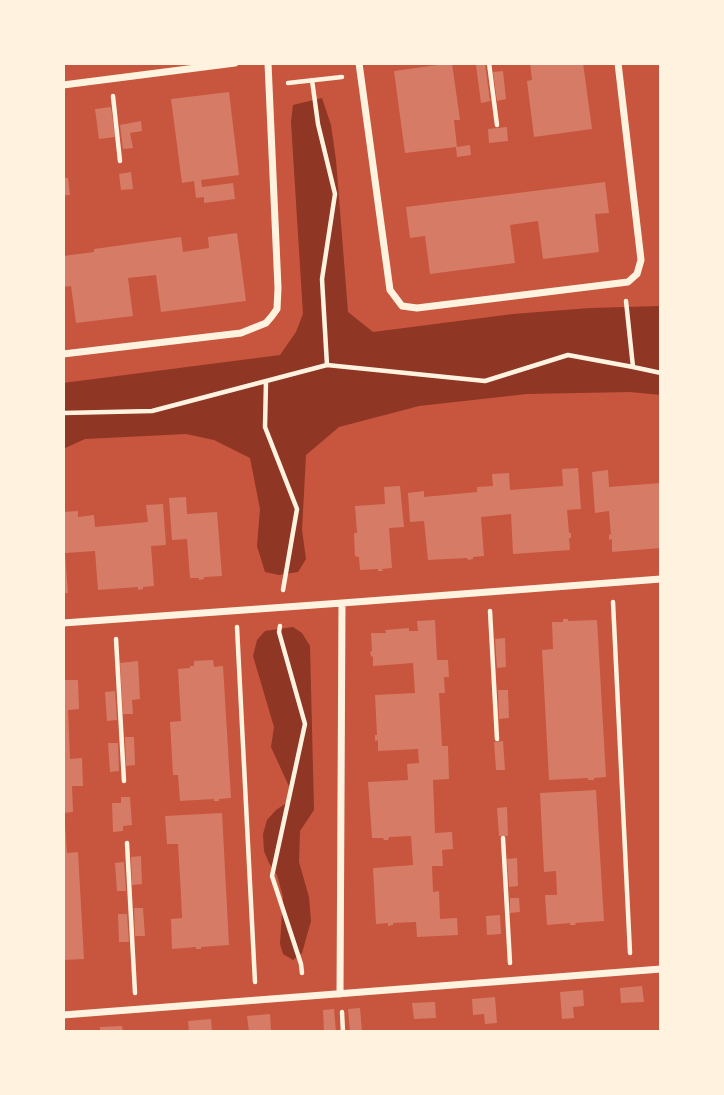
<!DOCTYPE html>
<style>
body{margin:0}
#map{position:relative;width:724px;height:1095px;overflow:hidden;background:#c8553d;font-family:"Space Grotesk",sans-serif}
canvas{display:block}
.frame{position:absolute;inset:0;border:65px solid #fff3e0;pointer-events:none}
</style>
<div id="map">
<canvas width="724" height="1095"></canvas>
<div class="frame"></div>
</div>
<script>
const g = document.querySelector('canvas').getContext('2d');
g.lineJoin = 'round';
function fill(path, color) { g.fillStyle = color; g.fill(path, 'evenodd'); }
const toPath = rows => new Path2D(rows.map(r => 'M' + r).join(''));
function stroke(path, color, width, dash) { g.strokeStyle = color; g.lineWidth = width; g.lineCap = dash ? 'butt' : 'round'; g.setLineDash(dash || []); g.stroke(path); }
fill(toPath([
 [322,98,331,125,336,160,348,312,373,332,513,314,590,308,661,306,661,395,630,392,527,394,419,406,339,427,306,455,302,530,306,559,298,572,279,575,265,572,257,546,260,509,250,458,214,440,186,434,85,439,63,449,63,383,280,355,296,332,303,314,291,122,293,105],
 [293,627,302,633,310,646,314,810,300,831,299,862,309,897,311,921,302,953,293,960,283,954,280,944,283,897,277,875,269,863,264,851,263,834,267,820,276,810,288,802,292,793,271,747,274,727,253,656,257,640,265,631]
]), '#8f3625');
fill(toPath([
 [452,63,460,120,454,120,457,147,470,145,471,155,457,157,456,147,405,153,394,71],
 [530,63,583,63,592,129,534,137,527,81,532,80],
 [485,64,490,101,481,103,476,65],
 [503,71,506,99,497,101,493,72],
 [229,92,239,175,201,180,202,187,233,183,235,199,204,203,204,197,196,198,194,181,182,183,171,99],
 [111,107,115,137,99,139,95,109],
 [141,121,142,131,130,133,133,148,123,149,120,125],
 [507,127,508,141,489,143,488,129],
 [131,172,133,189,121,190,119,174],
 [63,178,68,178,70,195,63,195],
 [605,182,609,213,595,214,599,252,543,259,538,221,510,225,515,263,430,274,425,236,410,238,406,207],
 [237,233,246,301,161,312,156,275,128,278,133,316,76,323,71,286,63,287,63,256,94,252,94,249,181,237,183,252,209,248,208,237],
 [578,468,581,509,567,510,569,533,571,533,571,538,569,538,570,550,513,554,511,514,481,517,484,556,473,557,473,559,468,560,467,558,428,560,424,521,410,522,408,493,424,491,424,497,477,492,477,487,493,486,492,474,509,473,510,490,563,486,562,469],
 [608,470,609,487,661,483,661,548,612,552,612,539,609,540,609,534,611,535,609,511,595,513,592,472],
 [400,486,404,527,389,528,392,568,382,569,383,571,378,571,378,569,360,570,359,557,355,556,354,533,357,533,355,506,385,504,384,487],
 [186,497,187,514,217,512,222,576,204,577,204,579,199,580,199,578,190,578,187,539,172,540,169,498],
 [163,504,166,545,151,546,154,586,143,587,143,589,138,590,138,587,98,590,95,551,65,553,68,593,63,593,63,512,78,511,78,517,94,515,95,527,148,522,146,505],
 [563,619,568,619,568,621,597,620,606,777,594,778,594,780,588,780,588,778,549,780,542,650,553,649,552,622,563,622],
 [435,620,437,660,448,660,449,677,444,677,445,693,439,693,442,746,448,746,449,779,433,780,435,833,452,832,453,849,442,850,443,866,432,866,433,892,439,891,440,919,457,918,458,935,417,937,416,922,393,923,393,925,388,926,388,923,376,924,373,868,413,865,411,836,389,837,388,840,384,840,383,838,372,838,368,782,408,780,407,764,419,763,418,749,378,751,378,740,375,741,375,735,377,735,375,695,415,693,413,663,373,666,373,657,371,656,370,652,372,651,371,633,386,633,385,630,409,628,409,631,418,631,417,621],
 [505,638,506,667,497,668,495,639],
 [213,660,214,667,223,666,231,798,219,799,219,801,214,801,214,799,180,801,178,775,173,775,170,722,181,721,178,669,190,668,190,666,194,666,194,661],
 [138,661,140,699,132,700,133,714,123,714,120,663],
 [63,680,78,680,79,709,68,710,69,733,70,759,82,758,83,786,72,786,73,812,63,813],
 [498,690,508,690,509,718,499,719],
 [115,691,117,720,107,721,105,692],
 [125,737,134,737,135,765,126,766],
 [503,741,505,770,496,770,494,742],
 [108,743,118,743,119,771,110,772],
 [596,790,604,921,575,923,576,925,570,925,570,923,547,925,545,895,557,895,556,871,544,872,540,793],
 [121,797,130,797,132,825,123,826,123,831,113,832,112,803,121,803],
 [507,807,508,836,499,836,497,808],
 [222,813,229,945,201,947,201,949,196,949,196,947,172,949,171,919,182,918,181,895,178,844,167,844,165,816],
 [63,825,65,825,67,853,78,852,84,959,63,960],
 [141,856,142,884,132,885,131,857],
 [517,858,518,886,509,887,507,859],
 [124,862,126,891,117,891,115,863],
 [510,898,519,898,520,912,510,913],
 [134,908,143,908,145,936,135,936],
 [118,914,127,914,129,942,119,942],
 [500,915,501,934,487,935,486,916],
 [642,986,644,1002,621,1003,620,988],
 [583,990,584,1006,573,1007,574,1018,562,1019,560,992],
 [495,997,497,1023,485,1024,484,1014,473,1015,472,999],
 [435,1002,436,1018,414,1019,412,1003],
 [360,1008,362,1032,350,1032,348,1009],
 [334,1009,336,1032,324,1032,323,1010],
 [270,1014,271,1030,249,1032,247,1016],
 [211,1019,212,1032,189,1032,188,1021],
 [122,1026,123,1032,100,1032,100,1027]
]), '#d67c66');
stroke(toPath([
 [489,63,497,125],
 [312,80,318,124,335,194,322,279,327,365,485,381,568,355,633,367],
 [288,83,342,77],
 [113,96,120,161],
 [626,301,633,367,661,373],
 [266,381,265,427,297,509,283,590],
 [63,413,152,411,327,365],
 [613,602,630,953],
 [490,611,497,739],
 [280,626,279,632,305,724,272,876,301,964,302,973],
 [237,627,255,982],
 [116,639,124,781],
 [503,838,510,963],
 [127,843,135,993],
 [342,1012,343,1032]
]), '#fff3e0', 4.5);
stroke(toPath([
 [359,63,390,290,402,306,417,308,628,282,637,274,641,260,618,63],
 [63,85,235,63],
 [63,354,241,333,266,323,272,316,277,309,278,288,268,63],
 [63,623,342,603,661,579],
 [340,994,342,603],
 [63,1015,661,969]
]), '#fff3e0', 7);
</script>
